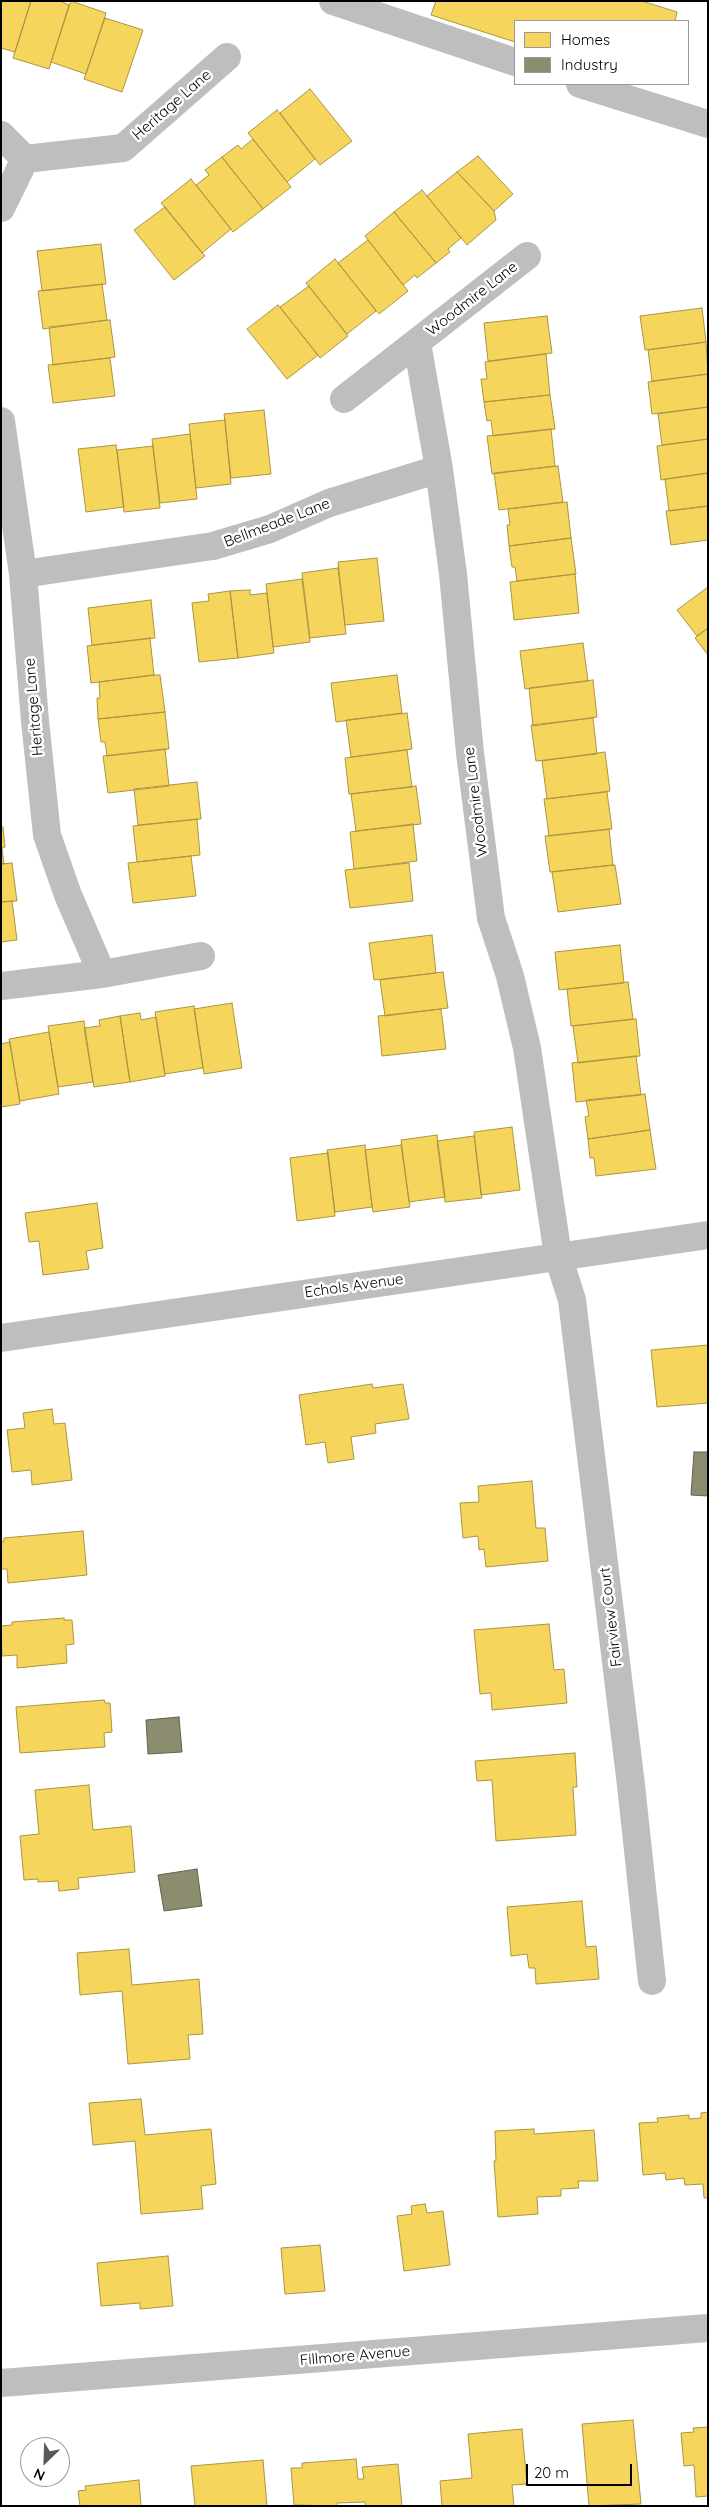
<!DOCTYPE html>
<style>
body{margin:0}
#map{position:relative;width:709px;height:2507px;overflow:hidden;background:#fff;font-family:Quicksand,sans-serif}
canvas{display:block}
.frame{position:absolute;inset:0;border:2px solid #000;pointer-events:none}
.legend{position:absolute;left:514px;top:20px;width:175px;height:65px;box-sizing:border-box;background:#fff;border:1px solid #999;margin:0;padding:6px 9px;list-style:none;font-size:15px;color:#000}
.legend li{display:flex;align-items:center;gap:10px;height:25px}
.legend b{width:25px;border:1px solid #999}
.north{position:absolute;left:20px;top:2437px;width:50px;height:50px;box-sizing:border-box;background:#fff;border:1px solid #999;border-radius:50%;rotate:204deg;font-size:14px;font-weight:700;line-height:20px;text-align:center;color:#000}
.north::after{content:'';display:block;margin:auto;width:18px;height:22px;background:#595959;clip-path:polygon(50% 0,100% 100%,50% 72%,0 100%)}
.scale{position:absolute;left:526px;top:2464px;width:106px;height:22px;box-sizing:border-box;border:2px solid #000;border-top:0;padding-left:6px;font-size:15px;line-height:18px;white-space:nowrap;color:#000;-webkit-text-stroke:4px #fff;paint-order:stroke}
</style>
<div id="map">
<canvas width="709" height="2507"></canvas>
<div class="frame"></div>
<ul class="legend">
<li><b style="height:14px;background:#f6d55c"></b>Homes</li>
<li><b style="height:14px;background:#8c8c6e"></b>Industry</li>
</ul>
<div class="north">N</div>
<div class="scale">20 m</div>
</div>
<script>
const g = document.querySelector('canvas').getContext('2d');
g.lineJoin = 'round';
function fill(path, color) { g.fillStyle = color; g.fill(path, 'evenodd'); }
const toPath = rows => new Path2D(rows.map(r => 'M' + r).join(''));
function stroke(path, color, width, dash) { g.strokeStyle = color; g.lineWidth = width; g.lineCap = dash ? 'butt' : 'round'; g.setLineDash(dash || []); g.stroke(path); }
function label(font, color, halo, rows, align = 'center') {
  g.font = font + ' Quicksand,sans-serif'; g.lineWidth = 5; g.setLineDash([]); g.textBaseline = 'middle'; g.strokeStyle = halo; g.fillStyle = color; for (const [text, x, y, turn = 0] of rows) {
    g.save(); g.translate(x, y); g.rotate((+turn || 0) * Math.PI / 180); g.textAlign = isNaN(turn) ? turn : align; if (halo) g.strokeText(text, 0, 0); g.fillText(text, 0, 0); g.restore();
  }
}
const homes = toPath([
 [1,1,31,1,15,52,1,48,1,1],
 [31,1,60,1,69,5,49,69,13,58,31,1],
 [71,1,106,13,86,74,51,62,71,1],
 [436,1,642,1,677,12,675,21,515,21,515,42,431,15,436,1],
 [105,18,143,30,122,92,84,79,105,18],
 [310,89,352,141,320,165,280,113,310,89],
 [277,110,315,159,287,182,248,133,277,110],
 [253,139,291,187,263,209,222,157,238,145,241,149,253,139],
 [478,156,513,194,494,211,457,172,478,156],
 [222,157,263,209,233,232,196,185,209,175,205,170,222,157],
 [457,172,494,211,496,220,467,245,427,196,457,172],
 [191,179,231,229,202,253,161,203,191,179],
 [422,190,461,238,448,249,450,252,436,263,394,212,422,190],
 [165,207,205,256,174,280,134,230,165,207],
 [394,212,436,263,417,278,415,275,403,285,365,236,394,212],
 [368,240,408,291,379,314,338,263,368,240],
 [101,244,106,284,42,291,37,251,101,244],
 [335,259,376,311,347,334,306,283,335,259],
 [102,284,107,320,43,329,38,291,102,284],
 [309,286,348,336,320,358,280,307,309,286],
 [278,305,318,355,287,379,247,329,278,305],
 [702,308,706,342,645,350,640,316,702,308],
 [547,316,552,353,488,361,484,323,547,316],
 [110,320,115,357,53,365,49,327,110,320],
 [706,342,708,374,652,381,648,350,706,342],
 [546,354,550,395,484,402,481,379,487,379,485,362,546,354],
 [110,358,115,396,53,403,48,365,110,358],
 [708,374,708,407,652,414,648,382,708,374],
 [550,395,555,429,493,436,491,420,487,421,484,402,550,395],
 [708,407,708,439,662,445,658,414,708,407],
 [264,410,271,474,231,478,224,414,264,410],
 [225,420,231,484,196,488,189,424,225,420],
 [551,429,555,466,492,474,487,436,551,429],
 [190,434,197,499,160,503,152,439,190,434],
 [708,439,708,473,661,480,657,446,708,439],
 [116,445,124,507,86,512,78,449,116,445],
 [153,446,160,508,124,512,117,450,153,446],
 [558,466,563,502,499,510,494,473,558,466],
 [708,473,708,506,669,511,665,479,708,473],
 [567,502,571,538,509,546,507,525,510,525,508,509,567,502],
 [708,506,708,540,671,545,666,511,708,506],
 [571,538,576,574,517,581,515,567,512,567,509,546,571,538],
 [377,558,384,621,345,625,338,562,377,558],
 [338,568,346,634,310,638,302,573,338,568],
 [575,574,579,613,514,620,510,582,575,574],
 [302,579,310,642,273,647,266,584,302,579],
 [708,587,708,628,697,636,677,610,708,587],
 [250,590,250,595,267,593,274,653,238,658,230,591,250,590],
 [230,591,238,658,199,662,192,603,209,601,208,594,230,591],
 [151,600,155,638,92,645,88,608,151,600],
 [708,628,708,655,695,638,708,628],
 [150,638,154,675,91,683,87,646,150,638],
 [583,643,588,681,525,689,520,651,583,643],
 [154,675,160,675,165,712,98,719,97,698,100,698,99,682,154,675],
 [397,675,402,713,336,722,331,683,397,675],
 [593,680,597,717,533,726,529,688,593,680],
 [165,712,169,749,107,756,105,742,101,742,98,719,165,712],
 [407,713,412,749,351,757,346,720,407,713],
 [593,718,597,754,536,761,531,725,593,718],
 [165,749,169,786,108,793,103,756,165,749],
 [407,750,412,787,349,794,345,758,407,750],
 [605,752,610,791,547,799,542,761,605,752],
 [197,782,201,819,138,825,134,789,197,782],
 [416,786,421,824,356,831,351,794,416,786],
 [607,792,612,829,549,836,544,799,607,792],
 [197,819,200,855,137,862,133,826,197,819],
 [413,824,417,861,354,869,350,832,413,824],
 [3,827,5,847,2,848,4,864,1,864,1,828,3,827],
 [609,829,613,865,550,872,545,836,609,829],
 [191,856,196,896,133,903,128,863,191,856],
 [12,863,17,901,1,902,1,864,12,863],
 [409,863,413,901,350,908,345,870,409,863],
 [613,865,615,865,621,904,558,912,552,872,613,865],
 [12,901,17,940,1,942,1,902,12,901],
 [432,935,436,973,374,980,369,943,432,935],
 [620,945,624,983,559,990,555,952,620,945],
 [443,972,448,1008,385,1016,380,980,443,972],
 [628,982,633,1019,571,1026,567,989,628,982],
 [232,1003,242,1068,204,1074,194,1009,232,1003],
 [194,1006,203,1068,165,1074,155,1012,194,1006],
 [441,1009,446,1049,382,1056,378,1016,441,1009],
 [140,1013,141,1020,156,1017,165,1076,130,1082,120,1016,140,1013],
 [120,1016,130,1082,94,1087,84,1028,100,1026,99,1020,120,1016],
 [636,1019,640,1056,578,1063,573,1026,636,1019],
 [84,1021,93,1082,58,1087,48,1026,84,1021],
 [49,1032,59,1094,20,1101,9,1039,49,1032],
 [10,1042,20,1104,1,1107,1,1044,10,1042],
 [636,1056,641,1095,576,1102,572,1063,636,1056],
 [645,1094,650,1130,588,1139,585,1117,589,1116,586,1100,645,1094],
 [512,1127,520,1190,481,1195,474,1132,512,1127],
 [650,1130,656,1169,596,1176,594,1158,590,1158,588,1139,650,1130],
 [437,1135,445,1197,409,1202,401,1140,437,1135],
 [474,1136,482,1198,445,1202,437,1141,474,1136],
 [365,1145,372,1207,335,1212,327,1150,365,1145],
 [401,1145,410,1207,373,1212,365,1150,401,1145],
 [328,1153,335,1216,297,1221,290,1158,328,1153],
 [97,1203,103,1248,86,1251,89,1269,43,1275,39,1241,29,1242,25,1213,97,1203],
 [708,1345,708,1403,657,1407,651,1350,708,1345],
 [372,1384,373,1388,403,1384,409,1419,375,1424,376,1433,351,1437,354,1459,328,1463,325,1442,306,1445,299,1395,372,1384],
 [52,1409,54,1424,65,1423,72,1480,32,1485,31,1470,12,1472,7,1430,25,1428,23,1413,52,1409],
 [532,1481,536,1528,545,1528,548,1561,486,1567,484,1549,479,1550,478,1536,463,1538,460,1503,479,1502,478,1486,532,1481],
 [83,1531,87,1575,8,1583,7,1569,1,1569,1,1542,4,1541,4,1538,83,1531],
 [64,1618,64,1620,72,1620,74,1644,66,1645,67,1663,17,1668,17,1655,2,1656,1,1626,12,1625,12,1622,64,1618],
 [549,1624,554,1670,564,1669,567,1703,492,1710,491,1693,480,1694,474,1630,549,1624],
 [104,1700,105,1703,110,1703,112,1732,104,1733,105,1747,20,1753,16,1707,104,1700],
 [575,1753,577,1787,573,1787,576,1835,496,1841,492,1780,477,1781,475,1761,575,1753],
 [89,1785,93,1830,131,1826,135,1872,78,1878,79,1889,59,1891,58,1881,38,1882,38,1879,24,1880,20,1836,39,1834,35,1790,89,1785],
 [582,1901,586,1947,596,1946,599,1979,536,1984,535,1968,529,1968,527,1954,511,1956,507,1907,582,1901],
 [129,1949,132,1985,199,1979,203,2034,188,2035,190,2059,128,2064,122,1991,80,1995,77,1953,129,1949],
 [141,2099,145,2135,211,2129,216,2184,201,2186,203,2209,141,2214,135,2141,93,2145,89,2103,141,2099],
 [708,2112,708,2198,704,2198,703,2184,685,2185,684,2178,666,2180,665,2173,643,2175,639,2123,658,2122,657,2118,689,2115,689,2119,701,2118,701,2113,708,2112],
 [534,2129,534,2134,594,2130,598,2181,578,2181,579,2188,561,2189,561,2196,537,2197,538,2214,498,2217,494,2161,496,2161,495,2131,534,2129],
 [425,2204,427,2213,443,2211,450,2265,404,2271,397,2216,412,2214,411,2206,425,2204],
 [320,2245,325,2291,285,2294,281,2248,320,2245],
 [168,2256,173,2306,140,2309,140,2303,101,2306,97,2263,168,2256],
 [633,2420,641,2504,589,2506,582,2424,633,2420],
 [708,2427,708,2496,696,2497,694,2465,684,2466,681,2433,694,2432,693,2428,708,2427],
 [522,2429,527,2484,512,2485,514,2506,442,2506,440,2481,472,2478,468,2434,522,2429],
 [356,2459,358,2479,364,2479,362,2467,398,2464,402,2506,366,2506,365,2502,337,2503,337,2506,294,2505,291,2468,302,2468,302,2463,356,2459],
 [263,2460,267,2506,195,2506,191,2466,263,2460],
 [139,2480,141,2506,80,2506,78,2491,86,2490,85,2486,139,2480]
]);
fill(homes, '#f6d55c');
stroke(homes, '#ac9540', 1);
const industry = toPath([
 [694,1452,708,1452,708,1496,691,1495,694,1452],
 [179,1717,182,1752,148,1754,146,1720,179,1717],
 [197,1869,202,1906,164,1911,158,1875,197,1869]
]);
fill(industry, '#8c8c6e');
stroke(industry, '#62624d', 1);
stroke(toPath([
 [333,1,515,62],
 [580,84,708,124],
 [1,135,25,159,123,148,227,57],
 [1,208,25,159],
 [417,343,439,469,453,574,470,753,491,918,510,976,527,1048,558,1256,572,1300,631,1785,652,1981],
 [344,399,527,256],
 [1,421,23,574,35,721,47,835,68,895,102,974],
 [23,574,213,546,270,529,329,503,439,469],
 [1,986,102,974,201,956],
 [1,1338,708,1235],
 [1,2383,708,2328]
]), '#bebebe', 28);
label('15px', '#000', '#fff', [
 ["Heritage Lane",172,105,-41],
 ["Woodmire Lane",472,299,-38],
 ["Bellmeade Lane",277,523,-21],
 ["Heritage Lane",34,707,-95],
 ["Woodmire Lane",476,802,-97],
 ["Echols Avenue",354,1286,-8],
 ["Fairview Court",611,1617,-97],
 ["Fillmore Avenue",355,2356,-5]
]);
</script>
